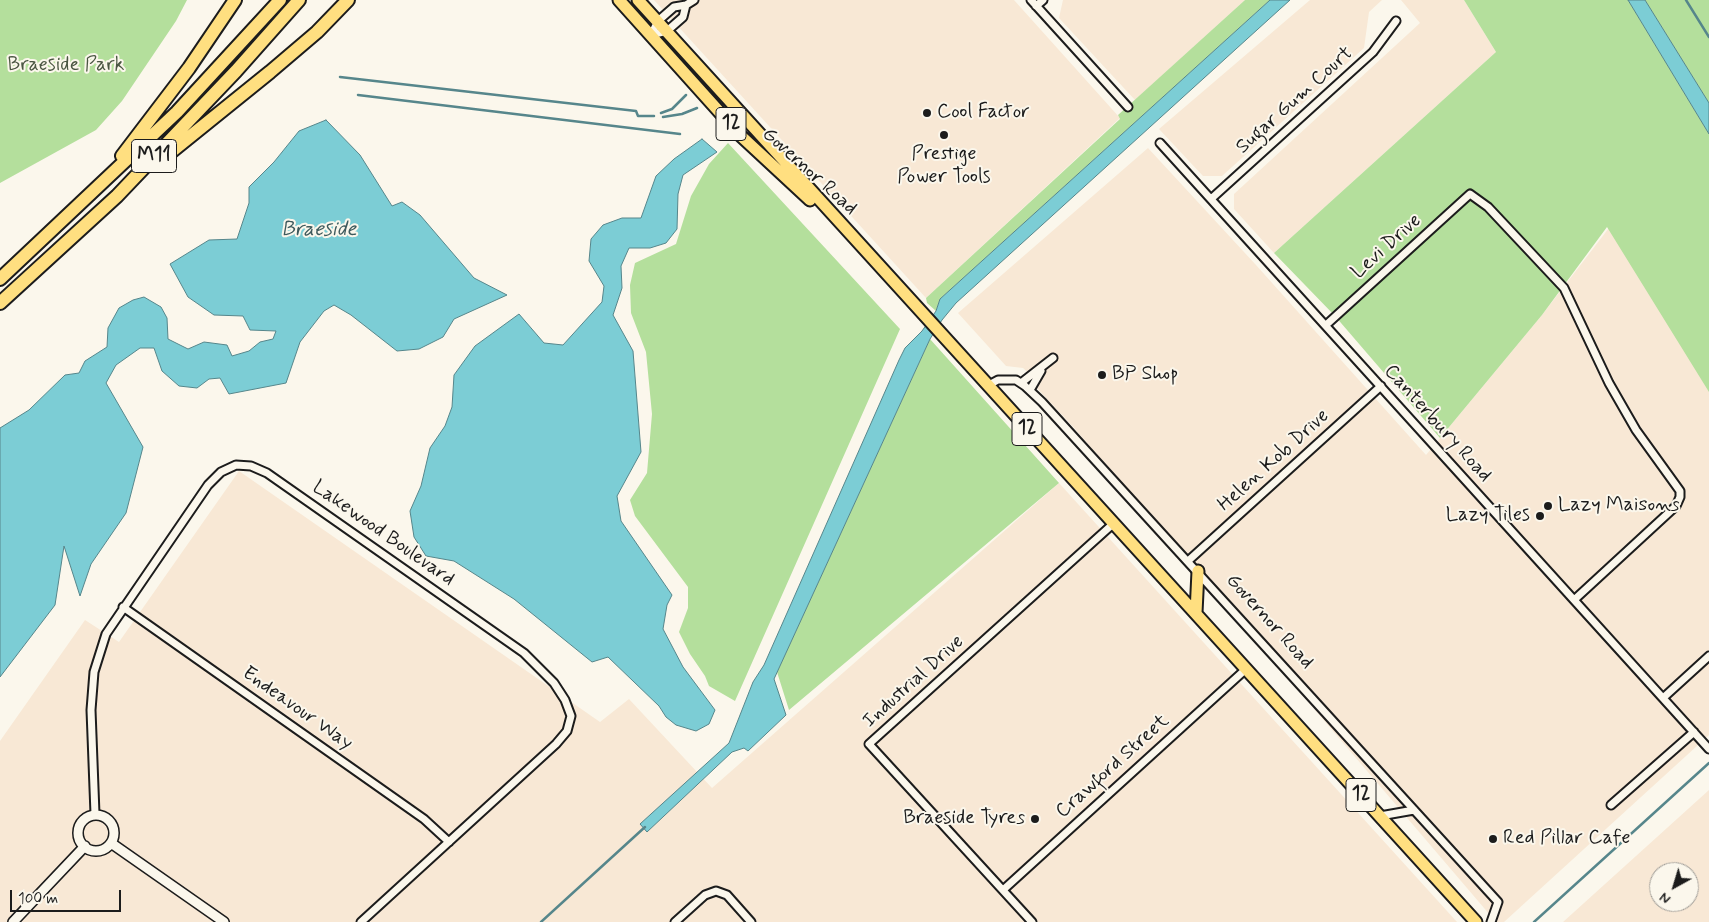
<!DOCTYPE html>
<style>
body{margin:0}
#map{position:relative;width:1709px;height:922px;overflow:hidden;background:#fbf7ec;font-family:Mynerve,sans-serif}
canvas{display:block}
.north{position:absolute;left:1649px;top:862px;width:50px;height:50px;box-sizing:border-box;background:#fbf7ec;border:1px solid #a29f99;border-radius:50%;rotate:219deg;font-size:14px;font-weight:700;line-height:20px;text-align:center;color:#1c1c1c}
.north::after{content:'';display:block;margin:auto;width:18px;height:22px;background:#1c1c1c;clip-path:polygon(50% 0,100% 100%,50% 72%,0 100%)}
.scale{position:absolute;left:10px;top:890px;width:111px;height:22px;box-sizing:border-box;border:2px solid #1c1c1c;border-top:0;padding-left:6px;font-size:15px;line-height:18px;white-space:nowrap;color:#1c1c1c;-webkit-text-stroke:4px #fbf7ec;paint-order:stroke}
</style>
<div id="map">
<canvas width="1709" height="922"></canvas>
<div class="north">N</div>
<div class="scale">100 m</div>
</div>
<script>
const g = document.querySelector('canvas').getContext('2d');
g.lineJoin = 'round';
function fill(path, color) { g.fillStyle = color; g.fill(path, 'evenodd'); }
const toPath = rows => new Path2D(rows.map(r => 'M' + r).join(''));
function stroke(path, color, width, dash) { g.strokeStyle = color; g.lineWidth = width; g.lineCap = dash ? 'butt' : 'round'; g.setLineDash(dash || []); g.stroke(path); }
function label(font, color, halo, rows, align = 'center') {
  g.font = font + ' Mynerve,sans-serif'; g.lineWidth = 4; g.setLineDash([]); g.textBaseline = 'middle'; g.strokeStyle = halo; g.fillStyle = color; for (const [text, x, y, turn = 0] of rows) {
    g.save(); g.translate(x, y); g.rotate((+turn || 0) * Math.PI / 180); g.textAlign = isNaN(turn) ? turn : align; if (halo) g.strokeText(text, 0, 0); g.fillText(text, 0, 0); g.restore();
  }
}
fill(toPath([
 [654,0,1014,0,1120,118,926,298],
 [1063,0,1245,0,1135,100,1059,18],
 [1310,0,1382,0,1369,12,1364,48,1222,176,1203,176,1159,129],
 [1401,0,1464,0,1496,52,1274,253,1234,209,1234,194,1420,23],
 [1148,148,1256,265,1426,455,1542,315,1612,224,1709,390,1709,735,1504,922,1496,922,1075,429,1037,388,1038,382,1023,368,1006,366,958,313],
 [239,471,600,722,629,699,712,788,1059,483,1457,922,0,922,0,741,85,620,119,642],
 [1709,790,1709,922,1563,922],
 [1659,872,1689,872,1689,902,1659,902]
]), '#f8e8d5');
fill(toPath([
 [0,0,187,0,176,21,122,101,96,130,0,183],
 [1245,0,1270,0,940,299,936,311,927,303,926,298,1120,119,1118,115],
 [1464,0,1628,0,1709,134,1709,392,1607,227,1542,315,1440,438,1335,316,1274,253,1496,52],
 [1646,0,1709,0,1709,103,1645,0],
 [728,143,900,329,735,701,709,686,705,676,690,654,679,632,688,608,688,587,635,516,630,500,647,473,652,414,646,352,631,313,630,285,635,263,676,244,691,196,709,164],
 [930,339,1059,483,789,710,777,672]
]), '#b4df9c');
const water = toPath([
 [1270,0,1290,0,956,303,942,320,930,339,774,679,786,715,748,751,744,748,732,752,647,832,640,824,729,743,753,682,764,665,899,360,905,348,922,331,936,311,940,299,1270,0],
 [1628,0,1645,0,1709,103,1709,134,1628,0],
 [326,120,360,155,392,206,402,202,420,215,474,278,507,295,454,319,443,337,419,349,397,351,351,315,334,305,324,311,300,342,286,383,229,394,220,378,209,379,197,388,179,386,162,371,154,348,140,348,116,365,106,383,143,447,126,513,91,564,80,596,64,546,55,605,0,677,0,428,29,410,65,375,79,373,85,361,107,347,108,328,119,308,133,300,144,297,161,307,167,318,168,339,188,349,204,342,227,345,232,356,249,351,260,342,273,339,276,331,250,330,243,316,214,315,188,297,170,264,209,240,237,239,249,203,249,187,274,162,299,131,326,120],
 [702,139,717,152,683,175,678,194,677,229,666,243,650,248,629,248,621,266,622,288,613,315,633,351,641,452,617,496,621,521,672,595,667,605,663,629,683,667,715,710,709,724,696,731,676,725,666,717,659,706,608,657,592,662,514,599,454,561,426,556,414,537,410,511,421,486,430,448,445,426,452,407,454,375,475,346,519,314,544,343,563,345,602,302,604,286,589,261,591,239,603,225,622,218,641,218,656,176,674,159,702,139]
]);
fill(water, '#7ccdd5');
stroke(water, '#56868b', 1);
stroke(toPath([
 [1686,0,1709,37],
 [340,77,636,111,638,116,654,116],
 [358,95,680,134],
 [661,113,672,109,686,95],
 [663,117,682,114,697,108],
 [541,922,645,827],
 [1534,922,1709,763]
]), '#56868b', 2.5);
const minor = toPath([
 [1031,0,1128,107],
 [1036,6,1043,0],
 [651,35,658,21,674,7,686,5,694,0],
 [651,35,667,31,683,17,686,5],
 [1160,143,1709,749],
 [1211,199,1373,52,1396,21],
 [1326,325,1470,194,1488,207,1564,288,1609,383,1636,430,1680,491,1680,497,1676,506,1574,600],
 [1021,383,1053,358],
 [987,386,998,380,1016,380,1025,386,1042,402,1498,902,1491,922],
 [1030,390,1041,371],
 [1188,561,1381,386],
 [123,607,424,819,449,842],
 [1663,698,1709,656],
 [1611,805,1694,732],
 [95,814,91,710,94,672,106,634,208,485,221,472,236,465,251,466,267,473,524,653,554,683,565,700,571,716,567,731,556,744,361,922],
 [1380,816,1414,810],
 [1003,890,1246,669],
 [675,922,705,895,716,891,727,895,751,922],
 [1032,922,869,744,1114,523]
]);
const tertiary = toPath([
 '78 833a18 18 0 1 1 36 0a18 18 0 1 1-36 0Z',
 [111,843,224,922],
 [13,922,85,846]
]);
const primary = toPath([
 [619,0,741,136,810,200],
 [638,0,1476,922],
 [1196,613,1198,571]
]);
const motorway = toPath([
 [122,156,189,68,235,0],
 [156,164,270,72,317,32,348,0],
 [0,279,177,112,280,0],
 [0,303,117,196,236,71,299,0]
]);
stroke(minor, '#1c1c1c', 11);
stroke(tertiary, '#1c1c1c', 12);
stroke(primary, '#1c1c1c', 15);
stroke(motorway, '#1c1c1c', 16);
stroke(minor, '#fbf7ec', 7);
stroke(tertiary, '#fbf7ec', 9);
stroke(primary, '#ffdf80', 11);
stroke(motorway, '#ffdf80', 12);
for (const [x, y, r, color] of [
 [927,113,5,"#1c1c1c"],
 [944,135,5,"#1c1c1c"],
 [1102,375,5,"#1c1c1c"],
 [1548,506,5,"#1c1c1c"],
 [1540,516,5,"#1c1c1c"],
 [1035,819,5,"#1c1c1c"],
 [1493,839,5,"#1c1c1c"]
]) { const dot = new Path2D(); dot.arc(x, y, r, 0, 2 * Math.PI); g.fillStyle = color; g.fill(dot); stroke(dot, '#fbf7ec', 2); }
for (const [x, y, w] of [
 [731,124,30],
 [154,156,45],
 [1027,429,30],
 [1361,795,30]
]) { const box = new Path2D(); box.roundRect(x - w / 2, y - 16.5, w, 33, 4); g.fillStyle = '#fbf7ec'; g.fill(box); stroke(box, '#1c1c1c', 1); }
label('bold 19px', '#1c1c1c', null, [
 ["12",731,124],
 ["M11",154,156],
 ["12",1027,429],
 ["12",1361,795]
]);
label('20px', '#4a5642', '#fbf7ec', [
 ["Braeside Park",66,66]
]);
label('20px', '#1c1c1c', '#fbf7ec', [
 ["Sugar Gum Court",1295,101,-42],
 ["Governor Road",809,172,42],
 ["Levi Drive",1387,247,-42],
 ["Canterbury Road",1437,424,48],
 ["Helen Kob Drive",1274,461,-42],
 ["Lakewood Boulevard",383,534,35],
 ["Governor Road",1269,622,48],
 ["Industrial Drive",914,682,-42],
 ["Endeavour Way",297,709,35],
 ["Crawford Street",1113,767,-42]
]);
label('20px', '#1c1c1c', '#fbf7ec', [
 ["Cool Factor",937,113],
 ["Prestige",944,155,"center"],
 ["Power Tools",944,178,"center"],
 ["BP Shop",1112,375],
 ["Lazy Maisons",1558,506],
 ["Lazy Tiles",1530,516,"right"],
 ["Braeside Tyres",1025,819,"right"],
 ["Red Pillar Cafe",1503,839]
], 'left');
label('italic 21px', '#3e5a5d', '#fbf7ec', [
 ["Braeside",319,231]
]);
</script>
